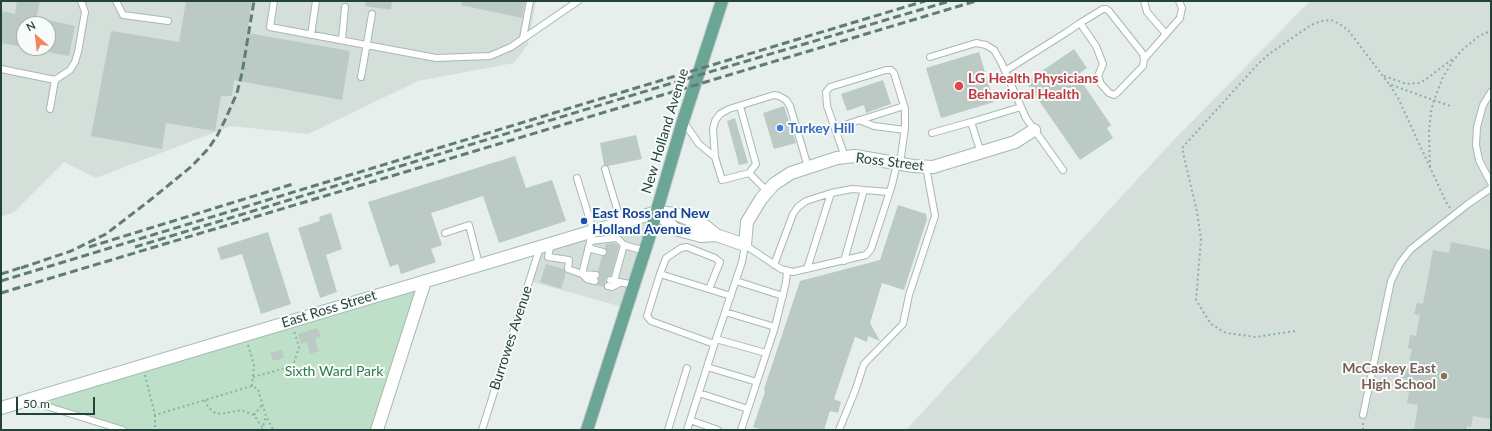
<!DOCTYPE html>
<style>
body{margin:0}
#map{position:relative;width:1492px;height:431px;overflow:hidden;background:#e6efeb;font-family:Lato,sans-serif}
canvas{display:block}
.frame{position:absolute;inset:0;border:2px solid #24423a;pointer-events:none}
.north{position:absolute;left:16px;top:16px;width:40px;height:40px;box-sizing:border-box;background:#f7fbf9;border:1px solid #a3b1ad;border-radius:50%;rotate:332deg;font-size:11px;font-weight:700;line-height:16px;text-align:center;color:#24423a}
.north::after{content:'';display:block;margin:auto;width:14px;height:18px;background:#f4845f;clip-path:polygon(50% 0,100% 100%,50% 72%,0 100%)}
.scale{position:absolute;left:16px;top:397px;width:79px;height:18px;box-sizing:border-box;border:2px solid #24423a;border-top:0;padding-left:5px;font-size:12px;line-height:14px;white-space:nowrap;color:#24423a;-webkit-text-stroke:3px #f7fbf9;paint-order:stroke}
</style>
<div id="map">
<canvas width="1492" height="431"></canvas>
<div class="frame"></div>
<div class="north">N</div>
<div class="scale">50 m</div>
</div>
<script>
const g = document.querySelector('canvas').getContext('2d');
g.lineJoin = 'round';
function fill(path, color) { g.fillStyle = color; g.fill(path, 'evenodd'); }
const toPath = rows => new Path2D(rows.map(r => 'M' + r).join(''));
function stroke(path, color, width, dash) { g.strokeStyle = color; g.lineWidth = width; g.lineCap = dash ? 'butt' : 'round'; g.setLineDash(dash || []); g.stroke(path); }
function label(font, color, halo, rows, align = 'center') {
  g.font = font + ' Lato,sans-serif'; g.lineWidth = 4; g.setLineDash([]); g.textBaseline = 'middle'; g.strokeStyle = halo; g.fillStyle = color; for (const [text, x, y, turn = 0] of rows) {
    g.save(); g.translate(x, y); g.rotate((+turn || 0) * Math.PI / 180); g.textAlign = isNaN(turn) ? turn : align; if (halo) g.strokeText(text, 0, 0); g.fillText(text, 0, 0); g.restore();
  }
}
fill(toPath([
 [1,1,536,1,528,44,514,63,418,81,308,134,231,126,96,178,64,162,14,212,1,217],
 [24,24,48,24,48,48,24,48],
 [1310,1,1491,1,1491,430,906,430,1170,144],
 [657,212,626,308,533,282,541,246]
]), '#d4dfda');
fill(toPath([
 [425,281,377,430,123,430,27,400]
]), '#bfe0c8');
fill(toPath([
 [17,1,40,1,35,24,24,24,24,47,1,43,1,11,15,14],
 [186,1,252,1,247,33,350,51,342,100,234,80,232,96,221,96,215,131,166,123,162,149,91,136,111,31,179,42],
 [366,1,392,1,391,10,365,6],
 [462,1,525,1,522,18,461,5],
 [48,20,75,26,69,56,48,52],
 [1074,49,1087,68,1077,75,1111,125,1107,128,1113,138,1080,160,1026,82],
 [979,52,994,102,941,118,926,68],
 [883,80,891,104,866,113,864,105,847,111,841,94],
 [784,106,796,143,774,149,763,113],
 [735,118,748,163,739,165,727,121],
 [636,135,642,159,608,166,604,165,600,143],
 [515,156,526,188,552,180,566,221,499,243,483,196,431,213,442,245,431,249,436,262,401,274,398,264,390,267,368,202],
 [898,205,926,214,927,219,904,290,882,283,870,323,880,341,868,336,867,342,855,337,834,399,841,402,838,413,830,411,824,430,763,430,753,427,765,392,764,389,800,281,880,260],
 [331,213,342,249,326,255,337,292,320,298,298,228,320,221,319,217],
 [268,232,291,304,261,314,242,254,221,260,217,248],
 [1451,242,1491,250,1491,419,1473,416,1471,427,1467,426,1466,430,1414,430,1418,405,1407,403,1409,392,1404,391,1406,379,1400,378,1403,367,1408,368,1412,349,1408,348,1410,335,1416,336,1420,315,1414,314,1417,303,1423,304,1433,250,1449,253],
 [614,243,619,246,611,276,606,277,604,287,597,285,599,282,599,279,600,275,598,271,602,256,606,255,607,253,605,248,606,244],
 [546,264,564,269,566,273,561,289,540,282],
 [317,328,321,337,315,339,319,351,310,354,307,342,301,344,298,334],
 [282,350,284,358,273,361,270,353]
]), '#bbcac4');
const lane = toPath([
 [116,1,123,15,168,21],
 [274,1,270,27,436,58,490,56,511,47,578,1],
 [1144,1,1147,12,1166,34],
 [311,35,316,1],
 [523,38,530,1],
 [342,40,345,7],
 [930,57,976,43,986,45,994,50,1001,62,1026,118,1063,170],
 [1144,59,1180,18,1182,8,1179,1],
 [1,69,55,80],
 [1005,71,1067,32,1080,23,1103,9,1106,9,1109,11,1143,54,1144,59,1143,66,1118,92,1114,95,1109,93,1101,84,1098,76,1103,64,1096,46,1080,23],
 [361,77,372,14],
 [1491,92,1483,105,1477,127,1476,145,1479,160,1491,183],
 [740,106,756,164,749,173],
 [50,109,55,80,70,70,75,62,78,52,85,12,81,1],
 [859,120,874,126,905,130],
 [683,121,699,144,715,157],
 [971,122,1021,107],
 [835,128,904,106],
 [932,133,971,122,981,153],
 [845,157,827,106,826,92,830,87,886,70,891,70,894,73,905,109,905,127,900,164],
 [605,169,621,222],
 [577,178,593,230,582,274],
 [767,191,749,173,722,180,715,157,713,129,715,121,720,114,729,109,774,95,779,96,786,100,790,106,808,167],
 [612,225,617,238,624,245,645,251],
 [445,233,469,225,479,264],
 [590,241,617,238],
 [551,243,548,257,569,260,568,269,582,274,596,275],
 [588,248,603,252],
 [844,261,864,190],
 [774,265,793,214,798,207,806,201,831,193,852,189,889,192],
 [807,269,831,193],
 [582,274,587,279,595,281],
 [660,274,666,258,681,248,687,247,715,258,720,262,709,289],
 [610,280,634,285],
 [614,281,624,245],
 [736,281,783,296],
 [608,286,612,287,620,283],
 [725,312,775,327],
 [716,339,766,353],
 [714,344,651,321,647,316,660,274,731,296],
 [707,367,757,382],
 [699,393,748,409],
 [30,401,123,430],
 [1363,415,1391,281,1400,263,1411,249,1468,204,1491,188],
 [690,420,718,430],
 [482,430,540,247],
 [668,430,687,368],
 [687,430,716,339,742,262,745,245,781,269,793,272,866,255,871,249,892,185,897,163],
 [741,430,775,327,786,282,787,271],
 [839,430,855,391,864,364,903,324,909,295,935,216,926,167]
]);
const street = toPath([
 [657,212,675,229,701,236,716,235,745,245,747,222,761,199,774,184,791,173,837,158,855,156,913,166,933,167,1015,142,1034,130],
 [657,212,676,214,705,226,716,235],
 [377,430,425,281]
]);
const secondary = toPath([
 [1,408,657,212]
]);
const primary = toPath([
 [587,430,648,241,683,121,722,1]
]);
stroke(lane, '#a8b8b2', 8);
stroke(street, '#a8b8b2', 14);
stroke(secondary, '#a4bbb3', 14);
stroke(primary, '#c2cac8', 14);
stroke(toPath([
 [1384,76,1407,84,1419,83,1425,80,1451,60,1453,61],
 [1390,85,1399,100,1446,202,1450,208],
 [1430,167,1429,132,1431,112,1434,100,1443,77,1453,61,1461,51,1479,36,1491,31],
 [1295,331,1256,337,1226,333,1211,324,1196,300,1201,239,1197,212,1182,148,1257,65,1269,54,1311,25,1321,21,1331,20,1338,23,1348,30,1389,84,1450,106],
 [248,345,254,365,252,386],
 [145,375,155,415,252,386,258,389,266,416,273,430],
 [253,377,293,366,299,347,294,331],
 [205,400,208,407,215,413,221,414,241,410,254,415,262,427],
 [155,415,155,430],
 [254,415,262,405],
 [262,430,266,416],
 [1363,430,1363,423]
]), '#86b3a5', 2, [2, 3]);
stroke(lane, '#fff', 6);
stroke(street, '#fff', 12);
stroke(secondary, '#fff', 12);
stroke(primary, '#6aa596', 12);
stroke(toPath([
 [89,247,293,184],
 [135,247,679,81,950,1],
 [21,268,71,251,106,234,149,201,192,166,208,149,217,136,226,118,237,93,242,73,254,1],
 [1,274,26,266],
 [1,281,682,74,925,1],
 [1,293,976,1]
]), '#5f7d75', 3, [8, 4]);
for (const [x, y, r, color] of [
 [959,86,5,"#e0444e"],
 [780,128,4,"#3f7fe0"],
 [584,221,4,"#1a4fb4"],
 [1444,376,4,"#8d6e63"]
]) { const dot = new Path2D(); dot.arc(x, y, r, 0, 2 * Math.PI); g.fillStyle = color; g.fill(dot); stroke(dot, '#f7fbf9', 1.5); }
label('bold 14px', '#be3a42', '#f7fbf9', [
 ["LG Health Physicians",968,78],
 ["Behavioral Health",968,94]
], 'left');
label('bold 14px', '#366cbe', '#f7fbf9', [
 ["Turkey Hill",788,128]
], 'left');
label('14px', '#24423a', '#f7fbf9', [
 ["New Holland Avenue",665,131,-73],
 ["Ross Street",890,162,7],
 ["East Ross Street",329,309,-17],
 ["Burrowes Avenue",511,338,-72]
]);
label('bold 14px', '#164399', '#f7fbf9', [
 ["East Ross and New",592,213],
 ["Holland Avenue",592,229]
], 'left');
label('bold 14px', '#785e54', '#f7fbf9', [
 ["McCaskey East",1436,368],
 ["High School",1436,384]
], 'right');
label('14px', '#2d7a4b', '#f7fbf9', [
 ["Sixth Ward Park",334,371]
]);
</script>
